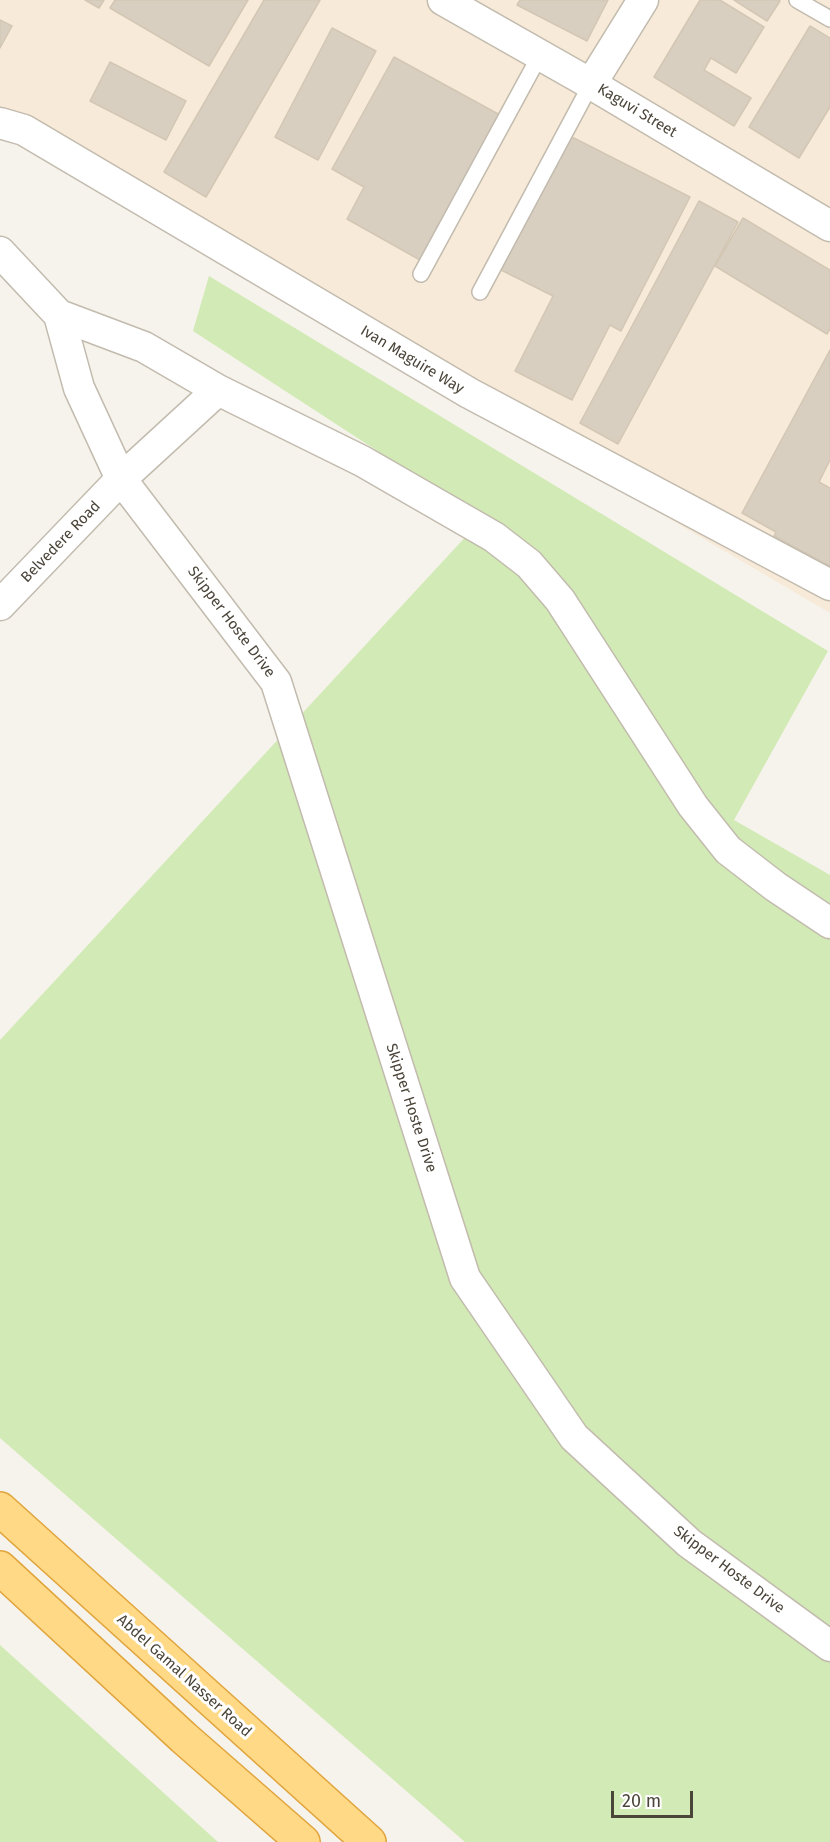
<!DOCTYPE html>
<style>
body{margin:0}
#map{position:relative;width:830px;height:1842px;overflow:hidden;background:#f6f3ec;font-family:"Fira Sans",sans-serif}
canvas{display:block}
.scale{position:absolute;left:611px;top:1791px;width:82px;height:27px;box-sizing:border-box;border:3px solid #4b4439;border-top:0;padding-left:8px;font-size:18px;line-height:21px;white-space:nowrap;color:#4b4439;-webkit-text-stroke:4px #fff;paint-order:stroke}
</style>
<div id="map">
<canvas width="830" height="1842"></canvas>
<div class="scale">20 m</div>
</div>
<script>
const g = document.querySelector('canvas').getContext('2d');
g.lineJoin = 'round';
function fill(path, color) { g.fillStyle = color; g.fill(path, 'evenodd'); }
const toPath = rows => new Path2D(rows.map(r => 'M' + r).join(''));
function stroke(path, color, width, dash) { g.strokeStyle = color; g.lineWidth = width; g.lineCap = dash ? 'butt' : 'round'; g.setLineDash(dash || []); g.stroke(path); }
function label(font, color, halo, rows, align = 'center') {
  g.font = font + ' "Fira Sans",sans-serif'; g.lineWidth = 6; g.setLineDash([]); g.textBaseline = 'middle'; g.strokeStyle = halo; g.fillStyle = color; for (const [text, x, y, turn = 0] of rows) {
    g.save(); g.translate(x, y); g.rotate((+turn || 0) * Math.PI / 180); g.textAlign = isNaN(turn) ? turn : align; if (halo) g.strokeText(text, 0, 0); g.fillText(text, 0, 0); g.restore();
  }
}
fill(toPath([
 [0,0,830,0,830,613,0,126]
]), '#f7ead8');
fill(toPath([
 [209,276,828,651,734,820,830,875,830,1842,465,1842,0,1438,0,1040,482,519,193,331],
 [0,1645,218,1842,0,1842]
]), '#d2eab5');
const building = toPath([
 [85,0,104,0,99,8,85,0],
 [115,0,248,0,209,66,110,8,115,0],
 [264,0,320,0,206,197,164,172,264,0],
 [520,0,608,0,587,41,517,5,520,0],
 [700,0,720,0,764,27,736,73,711,58,704,70,751,98,734,126,654,77,700,0],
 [734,0,778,0,780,1,767,21,734,0],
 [0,20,12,26,0,48,0,20],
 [810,26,830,38,830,107,799,158,749,127,810,26],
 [332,28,376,51,318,160,275,137,332,28],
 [394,57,500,115,420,260,347,219,364,187,332,169,394,57],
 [110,62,186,101,166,140,90,101,110,62],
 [566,134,690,197,621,331,610,325,572,400,515,371,553,296,497,268,566,134],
 [699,201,738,222,618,444,580,423,699,201],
 [743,218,830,270,830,329,827,334,715,266,743,218],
 [830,350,830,460,819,482,830,488,830,566,774,536,776,532,742,513,830,350]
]);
fill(building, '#d8cfc1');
stroke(building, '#d3c7b4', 1.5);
const service = toPath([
 [797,0,830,19],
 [421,274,540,55],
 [480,292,591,84]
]);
const minor = toPath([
 [443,0,591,84,830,226],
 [591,84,643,0],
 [0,123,24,130,469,393,830,585],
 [0,252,59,315,79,388,121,479,276,682,465,1278,574,1437,689,1543,830,1646],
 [59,315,144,347,218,390],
 [0,605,121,479,218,390,362,461,494,537,529,564,560,600,693,806,728,850,776,887,830,923]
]);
const trunk = toPath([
 [0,1509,369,1842],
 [0,1568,184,1738,303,1842]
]);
stroke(service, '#c2bbae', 18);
stroke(minor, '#c2bbae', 33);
stroke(trunk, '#e0a43c', 36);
stroke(service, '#fff', 15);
stroke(minor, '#fff', 30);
stroke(trunk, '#ffd985', 33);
label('15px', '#4b4439', '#fff', [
 ["Kaguvi Street",637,111,31],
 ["Ivan Maguire Way",412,360,31],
 ["Belvedere Road",61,542,-46],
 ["Skipper Hoste Drive",231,622,53],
 ["Skipper Hoste Drive",411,1108,72],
 ["Skipper Hoste Drive",729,1570,37],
 ["Abdel Gamal Nasser Road",184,1676,42]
]);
</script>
